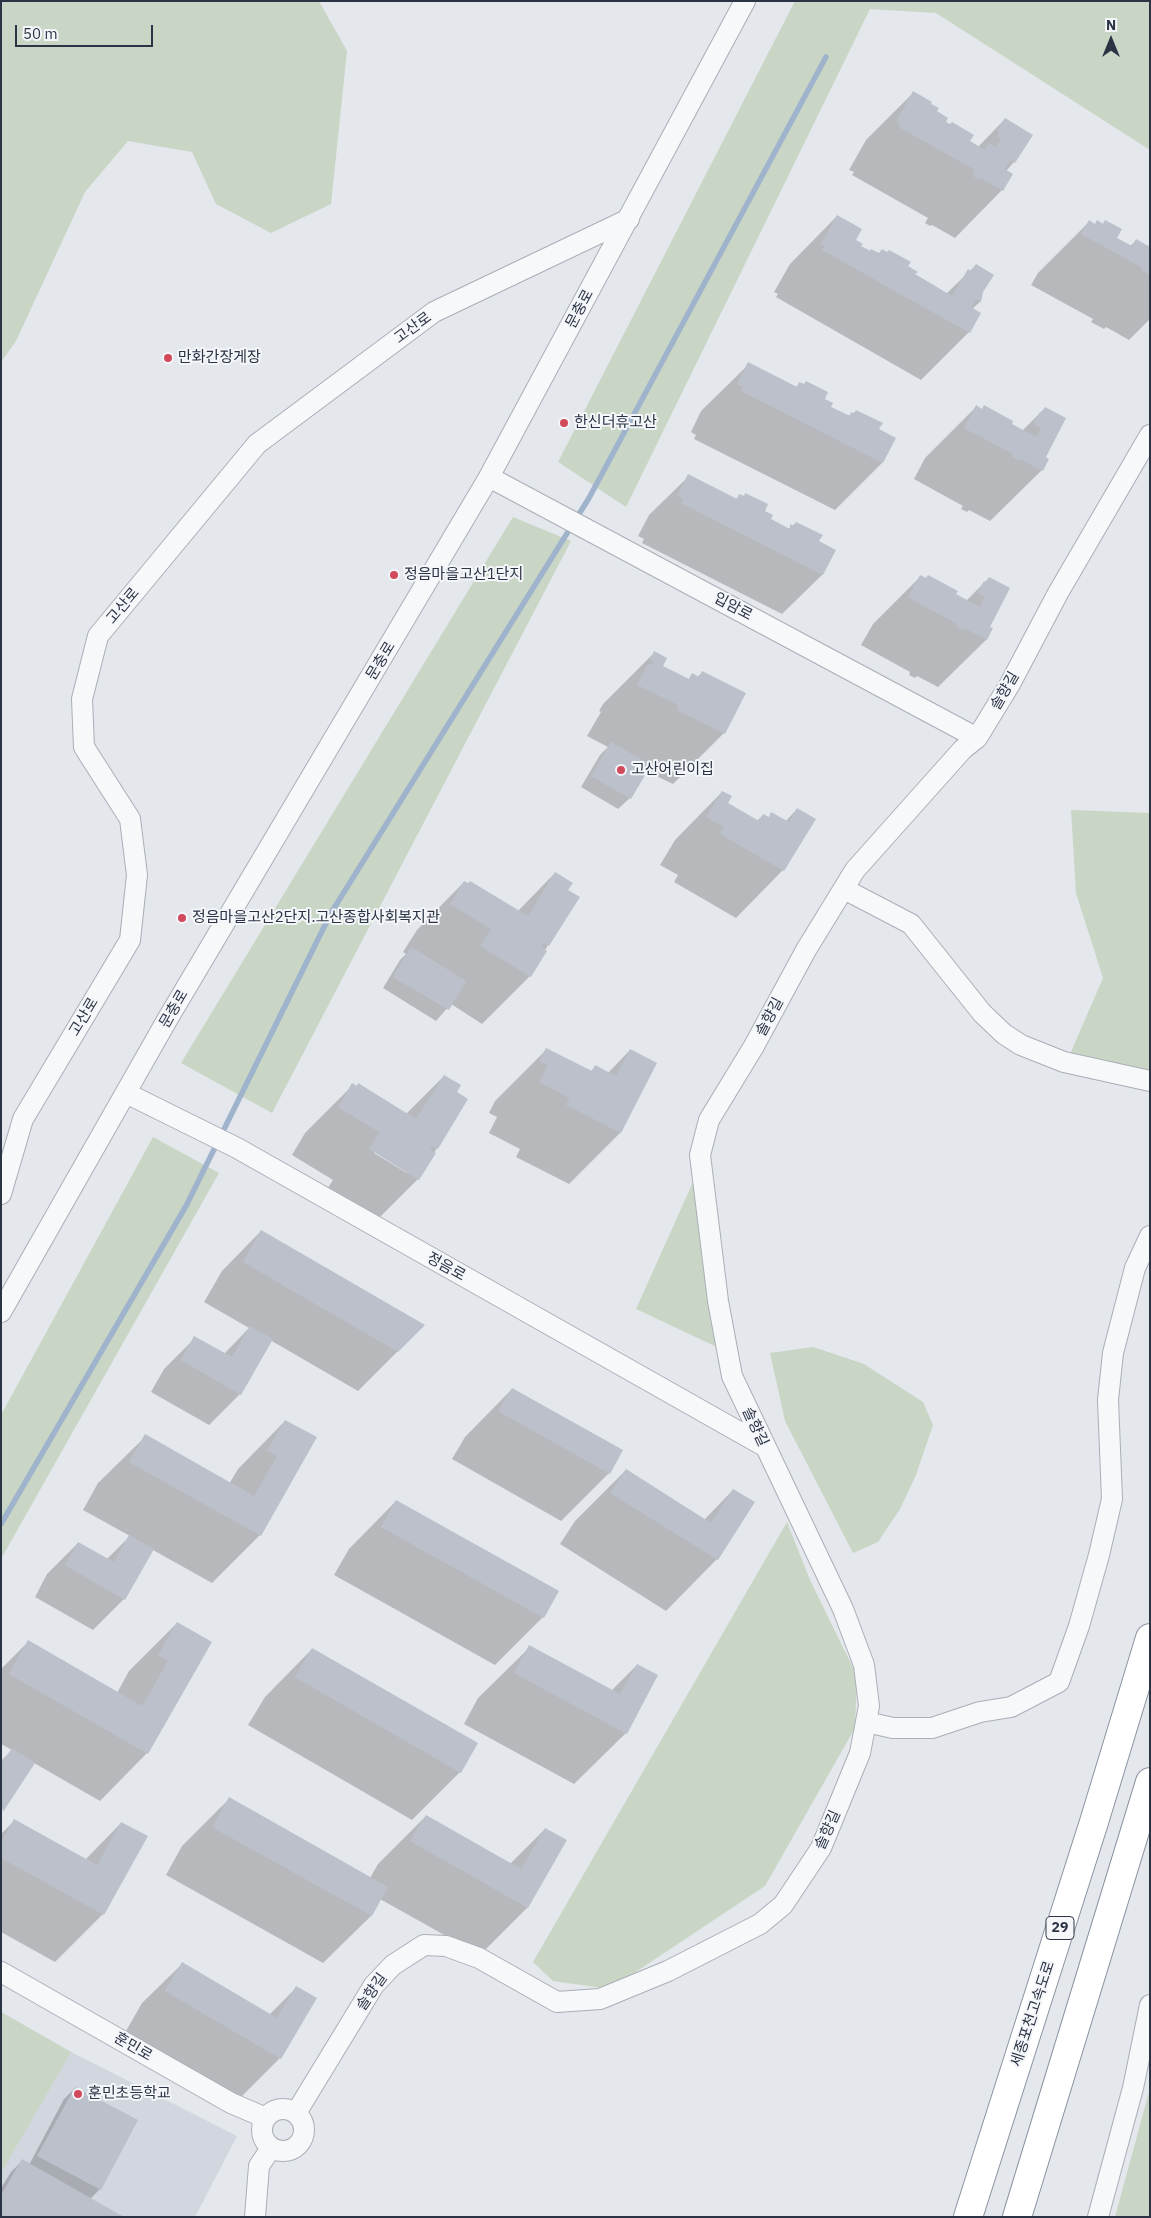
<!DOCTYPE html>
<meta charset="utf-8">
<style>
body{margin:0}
#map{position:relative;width:1151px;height:2218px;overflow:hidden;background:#e4e7ec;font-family:"IBM Plex Sans",sans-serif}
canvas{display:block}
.frame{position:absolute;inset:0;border:2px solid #2b3445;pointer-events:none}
.north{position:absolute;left:1086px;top:15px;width:50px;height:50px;-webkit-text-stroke:4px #f4f6f9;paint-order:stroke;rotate:0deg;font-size:14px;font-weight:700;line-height:20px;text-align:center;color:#2b3445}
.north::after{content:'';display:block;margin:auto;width:18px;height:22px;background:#2b3445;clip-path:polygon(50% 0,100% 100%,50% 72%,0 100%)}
.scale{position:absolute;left:15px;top:25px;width:138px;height:22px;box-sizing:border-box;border:2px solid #2b3445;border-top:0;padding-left:6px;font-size:15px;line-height:18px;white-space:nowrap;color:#2b3445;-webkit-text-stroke:4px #f4f6f9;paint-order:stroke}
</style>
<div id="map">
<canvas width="1151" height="2218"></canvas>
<div class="frame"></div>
<div class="north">N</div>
<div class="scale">50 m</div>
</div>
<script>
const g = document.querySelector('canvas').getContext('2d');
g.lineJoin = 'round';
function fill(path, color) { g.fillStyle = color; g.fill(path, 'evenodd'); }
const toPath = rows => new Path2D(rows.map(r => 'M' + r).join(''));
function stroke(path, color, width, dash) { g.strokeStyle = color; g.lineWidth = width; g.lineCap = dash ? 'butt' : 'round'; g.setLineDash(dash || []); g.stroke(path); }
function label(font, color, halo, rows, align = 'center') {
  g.font = font + ' "IBM Plex Sans","Noto Sans KR",sans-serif'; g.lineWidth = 4; g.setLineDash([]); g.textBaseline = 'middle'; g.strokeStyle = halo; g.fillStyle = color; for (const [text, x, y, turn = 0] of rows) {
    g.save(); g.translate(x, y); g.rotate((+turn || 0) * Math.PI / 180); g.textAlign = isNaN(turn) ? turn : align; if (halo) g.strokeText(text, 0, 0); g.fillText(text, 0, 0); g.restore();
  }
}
fill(toPath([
 [1,2012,71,2052,237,2136,195,2217,1,2217]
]), '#d2d6de');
fill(toPath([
 [1,1,319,1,347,51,331,204,271,233,216,204,192,152,128,141,85,192,16,341,1,362],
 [795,1,1150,1,1150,150,936,13,870,9,626,507,558,462],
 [513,517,571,541,272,1113,181,1063],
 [1071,810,1150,813,1150,1091,1067,1061,1103,978,1076,893],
 [153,1137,219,1173,1,1559,1,1415],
 [698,1171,701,1254,719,1348,636,1309],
 [813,1347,864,1364,923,1402,933,1425,916,1475,900,1509,878,1542,853,1553,785,1421,770,1353],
 [787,1522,810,1580,857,1676,855,1728,765,1886,610,1989,553,1981,533,1962],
 [1,2012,71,2052,1,2173],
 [1150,2088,1150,2217,1115,2217]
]), '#c9d6c5');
fill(toPath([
 [913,93,929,105,944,122,978,147,1005,119,1014,162,1006,171,1002,190,955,238,932,225,930,226,925,223,928,218,852,175,854,172,849,170,866,140],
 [837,216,859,246,907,267,913,275,946,294,976,265,982,292,980,302,972,309,969,332,921,380,776,297,778,294,774,292,790,264],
 [1105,221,1115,238,1130,246,1136,241,1150,249,1150,319,1129,340,1106,327,1104,329,1091,322,1093,319,1031,285,1038,273,1089,222,1094,225,1102,225],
 [749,364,796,387,800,383,823,399,830,407,848,416,857,411,878,430,882,463,835,510,694,439,696,435,691,432,701,411],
 [976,407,981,410,984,407,1022,431,1045,408,1042,470,990,521,969,510,967,512,961,509,963,506,914,479,925,458],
 [689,476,735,500,740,495,770,519,788,529,796,523,817,542,834,550,822,575,782,614,642,543,644,539,638,536,649,515],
 [920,577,966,601,989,578,988,627,992,629,986,640,938,687,917,676,915,678,909,675,910,672,861,645,873,624],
 [654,653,662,667,688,680,693,675,697,677,702,673,724,733,673,784,646,771,630,798,618,809,581,787,600,755,608,747,587,736,601,712,599,711,603,704],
 [722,792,726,803,757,821,763,815,768,818,772,814,785,822,797,809,783,870,736,918,674,882,678,875,660,865,675,840],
 [555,873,567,890,548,945,530,976,482,1024,451,1004,436,1021,383,988,400,960,406,954,403,952,417,930,464,882,518,911],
 [546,1050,590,1072,595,1067,608,1073,630,1050,656,1063,620,1133,569,1184,516,1157,520,1149,489,1133,497,1117,489,1113,495,1101],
 [444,1076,455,1093,437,1148,418,1179,371,1226,322,1197,333,1180,292,1155,305,1133,353,1085,406,1114],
 [375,1151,407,1170,407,1173,374,1153],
 [261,1231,398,1351,358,1391,270,1340,240,1394,209,1425,151,1392,164,1369,195,1338,224,1354,249,1328,204,1302,222,1271],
 [512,1389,621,1451,609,1473,561,1521,452,1459,465,1437],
 [285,1421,260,1535,212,1583,153,1550,124,1599,93,1630,35,1597,47,1574,78,1543,107,1559,130,1536,83,1510,98,1483,146,1436,229,1484,238,1469],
 [626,1470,704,1520,733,1490,753,1503,717,1559,666,1611,560,1544,575,1521],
 [396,1501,543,1617,495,1665,334,1575,349,1549],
 [177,1623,147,1753,100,1801,34,1763,1,1811,1,1761,12,1750,1,1744,1,1669,28,1642,117,1693,129,1671],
 [530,1647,611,1691,637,1665,626,1733,574,1784,464,1724,478,1698],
 [312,1649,460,1772,412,1820,248,1725,265,1697],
 [229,1799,370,1878,378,1864,426,1816,510,1864,545,1829,566,1841,527,1908,480,1955,380,1899,371,1916,323,1963,166,1875,182,1846],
 [14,1821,85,1860,121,1823,103,1914,55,1962,1,1932,1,1834],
 [182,1964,269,2015,297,1987,315,1998,280,2058,240,2098,126,2031,142,2003],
 [75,2088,136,2121,100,2189,90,2199,1,2217,1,2188,11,2172,22,2161,29,2165,64,2099]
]), '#0003');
stroke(toPath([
 [1,1524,186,1206,331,913,589,498,826,57]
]), '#9fb4cc', 5.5);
fill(toPath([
 [913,91,932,102,931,104,939,108,937,111,948,118,946,122,950,124,952,122,974,135,970,141,985,150,989,143,996,147,1001,138,997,136,999,133,997,131,1005,118,1033,135,1015,163,1011,160,1005,169,1013,174,1003,191,980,178,979,180,972,175,975,170,899,127,900,124,896,122],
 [837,215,862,229,856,240,863,244,861,246,870,251,871,249,879,253,882,249,887,252,889,250,911,262,908,266,918,272,915,274,952,296,968,269,971,271,976,264,994,275,983,292,981,302,976,299,971,307,981,313,970,333,822,250,825,246,821,244],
 [1089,220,1095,224,1097,220,1103,224,1105,220,1122,229,1117,238,1132,246,1136,239,1150,247,1150,275,1141,270,1143,268,1081,234],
 [748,362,797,387,799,382,804,384,806,381,828,392,825,399,833,403,831,407,850,416,851,412,854,414,856,410,883,423,879,429,896,438,883,463,741,391,743,387,737,384],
 [976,405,982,409,984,405,1013,421,1012,424,1036,437,1041,428,1033,424,1040,412,1042,413,1045,407,1066,418,1046,457,1049,459,1043,471,1020,459,1019,461,1012,457,1013,454,964,428],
 [688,474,737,499,739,494,744,496,745,493,768,504,765,511,773,515,771,519,790,529,790,524,794,526,796,522,823,535,819,541,836,550,823,575,681,503,683,499,677,496],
 [920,575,926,578,928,575,958,591,956,594,980,607,985,597,977,593,984,581,986,583,989,577,1010,588,990,627,993,628,987,640,964,628,963,631,956,627,957,624,908,597],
 [654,651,667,658,663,666,689,679,692,673,699,677,702,671,746,693,725,734,677,710,678,705,637,685,648,664,651,665,653,661,650,660],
 [611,742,651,765,631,799,591,776],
 [722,791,732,796,728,803,759,821,763,814,769,817,771,812,789,822,797,808,816,819,784,871,720,834,724,827,706,817],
 [555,872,573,883,568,890,580,897,549,946,544,943,541,947,547,951,531,977,480,946,491,929,450,904,464,881,468,883,470,881,528,916],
 [411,947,466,981,449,1010,393,977],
 [546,1048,592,1071,595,1065,616,1076,630,1049,657,1063,621,1133,566,1105,570,1098,539,1082,548,1065,539,1061],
 [444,1075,461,1085,457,1092,468,1099,438,1149,432,1146,430,1150,436,1153,419,1180,369,1149,379,1132,338,1107,352,1083,357,1086,358,1083,416,1119],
 [261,1230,425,1325,398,1352,243,1262],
 [250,1326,273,1339,241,1395,181,1360,194,1336,232,1357],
 [512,1388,623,1450,610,1474,498,1411],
 [285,1420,317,1437,261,1536,129,1462,145,1434,254,1496,277,1456,267,1451],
 [626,1469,711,1523,733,1489,755,1502,718,1560,610,1493],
 [396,1500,559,1591,544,1618,381,1527],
 [129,1535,154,1549,125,1600,65,1565,78,1542,114,1562],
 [177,1622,212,1642,148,1754,9,1674,28,1640,142,1706,168,1661,158,1655],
 [529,1645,620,1694,637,1664,658,1675,627,1734,514,1673],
 [312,1648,478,1743,461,1773,295,1677],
 [12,1748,35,1763,3,1812,1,1764],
 [229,1797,388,1887,372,1916,212,1827],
 [426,1815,521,1869,545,1828,567,1840,528,1908,410,1841],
 [14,1819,97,1865,121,1822,148,1836,104,1915,1,1858,1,1842],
 [182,1962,277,2018,296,1986,317,1998,281,2059,165,1991],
 [75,2087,138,2120,101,2190,37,2156],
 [22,2159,124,2217,1,2217,1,2195]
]), '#bbc0ca');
const minor = toPath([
 [489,477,977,738],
 [844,889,911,924,982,1013,1004,1034,1021,1045,1064,1062,1150,1081],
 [126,1093,237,1148,764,1446],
 [1,1194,23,1119,130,940,137,875,130,819,84,747,82,699,98,636,257,444,434,312,629,219],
 [1,1312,167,1020,489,477,745,1],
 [866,1722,893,1728,932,1728,980,1712,1011,1707,1059,1682,1079,1626,1099,1555,1112,1499,1108,1400,1113,1353,1135,1268,1150,1236],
 [1,1972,231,2103,266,2118],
 '262 2130a21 21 0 1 1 42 0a21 21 0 1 1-42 0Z',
 [296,2113,374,1985,393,1965,424,1945,446,1946,479,1958,557,2002,600,1999,668,1971,760,1924,783,1905,821,1848,860,1753,869,1706,864,1665,843,1609,732,1376,718,1301,700,1155,709,1120,754,1046,806,950,855,870,963,749,977,738,1010,684,1058,593,1150,435],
 [255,2217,259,2166,271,2148],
 [1098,2217,1133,2088,1150,2005]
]);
const highway = toPath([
 [968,2217,1094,1822,1150,1638],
 [1017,2217,1150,1782]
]);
stroke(minor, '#a9aeb7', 22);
stroke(highway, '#8b94a3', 30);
stroke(minor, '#f7f8fa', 20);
stroke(highway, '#fff', 28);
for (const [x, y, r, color] of [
 [168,358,5,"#d1495b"],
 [564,423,5,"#d1495b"],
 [394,575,5,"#d1495b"],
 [621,770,5,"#d1495b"],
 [182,918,5,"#d1495b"],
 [78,2094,5,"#d1495b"]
]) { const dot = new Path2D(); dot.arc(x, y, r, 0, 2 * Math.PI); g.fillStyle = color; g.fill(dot); stroke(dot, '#f4f6f9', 2); }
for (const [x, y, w] of [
 [1060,1928,28]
]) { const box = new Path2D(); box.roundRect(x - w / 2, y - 11.5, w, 23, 4); g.fillStyle = '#f4f6f9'; g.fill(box); stroke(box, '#2b3445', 1); }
label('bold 14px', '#2b3445', null, [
 ["29",1060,1928]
]);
label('15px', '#2b3445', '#f4f6f9', [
 ["문충로",580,309,-62],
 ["고산로",413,328,-36],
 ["고산로",123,606,-50],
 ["입암로",733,607,28],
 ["문충로",381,661,-59],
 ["솔향길",1005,691,-60],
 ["문충로",174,1009,-60],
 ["고산로",84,1017,-59],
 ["솔향길",770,1017,-62],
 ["정음로",446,1267,29],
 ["솔향길",755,1427,65],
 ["솔향길",828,1830,-66],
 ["솔향길",372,1992,-55],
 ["세종포천고속도로",1033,2014,-72],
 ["훈민로",133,2047,30]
]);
label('15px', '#2b3445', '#f4f6f9', [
 ["만화간장게장",178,358],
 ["한신더휴고산",574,423],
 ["정음마을고산1단지",404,575],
 ["고산어린이집",631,770],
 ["정음마을고산2단지.고산종합사회복지관",192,918],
 ["훈민초등학교",88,2094]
], 'left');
</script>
